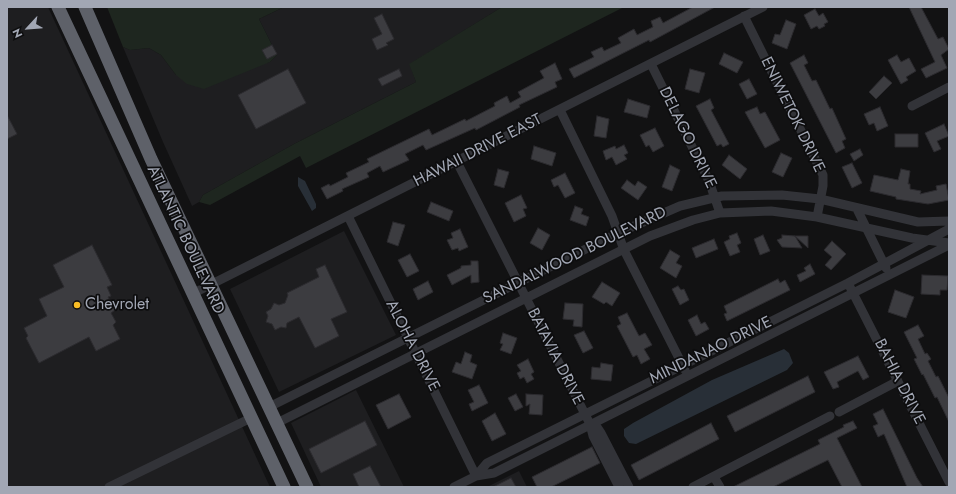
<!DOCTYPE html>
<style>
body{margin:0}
#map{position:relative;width:956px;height:494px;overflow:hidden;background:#121213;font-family:Jost,sans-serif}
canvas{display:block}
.frame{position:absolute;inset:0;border:8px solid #a2a7b4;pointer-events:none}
.north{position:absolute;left:8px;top:8px;width:40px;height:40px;-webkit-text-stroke:3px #0d0d0e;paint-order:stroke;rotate:244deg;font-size:11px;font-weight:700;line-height:16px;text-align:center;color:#a2a7b4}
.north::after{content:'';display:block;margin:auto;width:14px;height:18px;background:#a2a7b4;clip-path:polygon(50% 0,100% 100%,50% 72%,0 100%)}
</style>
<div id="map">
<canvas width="956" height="494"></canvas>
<div class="frame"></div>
<div class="north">N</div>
</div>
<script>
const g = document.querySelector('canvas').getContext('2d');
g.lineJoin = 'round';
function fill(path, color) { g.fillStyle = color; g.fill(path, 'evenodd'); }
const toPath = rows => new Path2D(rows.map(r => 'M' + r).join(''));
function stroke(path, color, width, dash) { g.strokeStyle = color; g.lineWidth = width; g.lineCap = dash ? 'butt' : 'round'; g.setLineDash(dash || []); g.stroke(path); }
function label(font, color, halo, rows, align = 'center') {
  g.font = font + ' Jost,sans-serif'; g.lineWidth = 3.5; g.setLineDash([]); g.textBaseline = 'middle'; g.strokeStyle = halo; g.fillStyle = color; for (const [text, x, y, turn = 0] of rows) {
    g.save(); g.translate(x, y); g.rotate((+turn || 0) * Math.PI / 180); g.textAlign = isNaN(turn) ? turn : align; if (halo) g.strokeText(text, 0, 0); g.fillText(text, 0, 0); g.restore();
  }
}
fill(toPath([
 [7,7,48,7,270,487,7,487],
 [284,7,502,7,410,64,416,82,294,144,203,195,199,202,192,206,163,142,123,47,130,50,149,48,161,55,176,75,270,62,277,55,259,19],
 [344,231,396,335,279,392,230,289],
 [356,390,404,487,321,487,291,423],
 [519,471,527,487,487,487]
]), '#1e1e20');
fill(toPath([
 [107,7,284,7,259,19,277,55,270,62,204,89,187,84,176,75,161,55,149,48,130,50,123,47],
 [502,7,624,7,306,168,300,156,210,205,199,202,203,195,294,144,416,82,409,64]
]), '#1e261f');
fill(toPath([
 [298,177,305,181,316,204,316,208,312,211,298,186],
 [784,349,789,353,793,363,787,370,636,444,629,443,624,436,624,429,633,423,712,380]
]), '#282f37');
const building = toPath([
 [693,7,715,7,650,42,649,40,574,78,569,69,594,57,591,52,602,47,604,51,621,43,618,38,634,29,637,35,653,27,651,21,660,17,663,23,693,7],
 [909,7,921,7,938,39,943,37,949,49,941,55,947,68,926,78,921,69,935,62,909,7],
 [815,9,819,16,823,13,828,22,824,24,825,26,819,29,817,26,811,29,804,15,815,9],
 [382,14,394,39,386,43,388,45,377,50,372,39,382,34,374,18,382,14],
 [786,20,796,24,787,49,772,43,775,34,780,35,786,20],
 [272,45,277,54,267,59,262,50,272,45],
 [724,53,743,62,737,73,719,64,724,53],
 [804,55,808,63,804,65,812,81,816,80,830,109,832,108,846,139,842,141,845,148,836,153,790,63,804,55],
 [897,55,901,62,909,58,916,71,906,77,908,80,901,84,888,60,897,55],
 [555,63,562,79,555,82,557,87,519,105,520,107,476,130,475,128,426,150,423,145,405,154,409,160,383,172,380,166,367,173,369,177,342,189,343,191,327,199,321,188,329,184,330,186,348,177,346,173,369,162,367,159,429,129,432,135,465,119,466,121,495,106,494,103,507,96,510,103,521,97,518,92,544,78,540,71,555,63],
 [288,69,306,103,256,129,238,95,288,69],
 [399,69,402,76,382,86,378,79,399,69],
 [690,69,705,73,699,93,685,89,690,69],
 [884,76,892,83,876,99,869,92,884,76],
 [749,79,757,94,747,99,739,84,749,79],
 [628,99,650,106,647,118,624,112,628,99],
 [710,99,714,108,711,110,729,144,723,147,721,144,717,146,696,106,710,99],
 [757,107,760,114,765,112,780,140,765,148,745,112,757,107],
 [880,107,888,126,877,131,874,123,869,125,864,114,880,107],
 [7,115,17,134,7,139,7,115],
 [597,116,609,119,606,138,594,136,597,116],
 [944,124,949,136,937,141,941,149,934,152,925,133,944,124],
 [655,128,664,146,653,152,649,145,646,147,640,135,655,128],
 [895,134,918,134,918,147,895,147,895,134],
 [624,145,628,153,624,155,627,159,616,165,612,157,606,160,603,151,615,146,616,149,624,145],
 [534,146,556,153,552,166,531,159,534,146],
 [860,149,863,155,854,161,850,154,860,149],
 [781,153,792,158,783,177,772,172,781,153],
 [729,155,747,169,740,179,722,165,729,155],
 [852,163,862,183,852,188,842,167,852,163],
 [670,165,680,170,672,191,662,187,670,165],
 [498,169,509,172,504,188,494,185,498,169],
 [901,169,910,171,908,184,910,184,910,189,921,191,920,194,937,190,936,186,946,184,949,200,928,204,896,199,896,197,870,191,874,175,898,180,901,169],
 [565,173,575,193,565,198,558,185,554,187,551,180,565,173],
 [627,180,635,186,638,181,647,187,638,200,621,188,627,180],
 [521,195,527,208,523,209,526,216,514,222,505,203,521,195],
 [431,202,453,211,449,221,427,212,431,202],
 [575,206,583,209,581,214,589,217,586,226,570,220,575,206],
 [393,222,405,225,398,246,387,242,393,222],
 [538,228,550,235,542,250,530,243,538,228],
 [460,229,468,247,459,251,458,248,452,250,447,240,453,238,451,233,460,229],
 [737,233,741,243,737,245,740,252,730,256,724,242,730,239,729,236,737,233],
 [763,235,770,251,760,255,754,239,763,235],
 [782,235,795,236,802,248,782,247,777,240,782,238,782,235],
 [795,236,808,236,808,248,795,236],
 [714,239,718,249,696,258,692,248,714,239],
 [832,241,846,254,831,270,825,265,832,257,824,250,832,241],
 [92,245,112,285,107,287,111,296,108,297,115,310,111,313,116,322,113,325,120,339,96,351,89,337,39,363,26,338,28,336,24,328,47,316,39,299,64,287,53,265,92,245],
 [670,250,680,256,676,263,682,266,676,278,660,268,670,250],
 [410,254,419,271,407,277,398,260,410,254],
 [471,261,478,261,479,282,471,283,471,275,452,285,447,275,461,268,461,266,471,265,471,261],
 [810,264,815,274,800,282,797,275,806,271,804,268,810,264],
 [325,265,347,312,331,319,339,336,315,348,299,317,287,323,286,328,281,327,275,330,272,324,266,322,268,316,266,312,271,309,274,303,279,305,285,303,288,295,287,293,319,277,316,269,325,265],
 [922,275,948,276,947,290,940,290,940,295,921,294,922,275],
 [778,279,780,283,785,280,790,290,727,321,724,314,727,313,724,306,778,279],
 [428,281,433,292,418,300,413,289,428,281],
 [602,282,620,293,612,306,606,302,604,304,592,297,602,282],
 [678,286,681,290,684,289,689,300,680,305,672,289,678,286],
 [895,290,914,297,906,318,888,312,895,290],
 [565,303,583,304,582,327,573,326,574,320,563,319,565,303],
 [627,313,639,336,645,333,652,345,644,349,650,359,641,364,637,355,633,357,617,326,621,324,618,317,627,313],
 [697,315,701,324,705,322,709,329,696,336,688,320,697,315],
 [918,325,924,336,918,339,925,354,927,353,931,359,928,361,936,377,938,376,949,398,949,422,937,397,935,398,923,374,922,375,914,359,917,358,904,332,918,325],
 [584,331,593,348,583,353,574,335,584,331],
 [503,333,517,338,511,354,500,350,503,344,500,343,503,333],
 [465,352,472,355,470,362,477,365,472,379,452,372,456,362,461,364,465,352],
 [858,356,869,377,863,380,858,371,837,382,839,387,833,389,824,372,858,356],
 [528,359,534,372,531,374,534,379,527,383,524,377,520,379,517,373,521,371,517,365,528,359],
 [601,363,613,365,611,381,591,379,592,367,600,368,601,363],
 [808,376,815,392,735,432,727,416,808,376],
 [479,385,488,403,472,411,469,404,474,402,468,390,479,385],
 [399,394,411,417,388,429,376,405,399,394],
 [516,394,523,407,515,411,508,398,516,394],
 [526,394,543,395,542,415,529,414,530,404,526,406,526,394],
 [883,409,917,478,923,487,907,487,884,434,878,437,873,426,878,424,873,414,883,409],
 [495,413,506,434,492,441,482,421,495,413],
 [365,421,377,445,321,473,309,449,365,421],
 [853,421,857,428,837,438,862,487,842,487,828,460,773,487,733,487,820,444,818,440,844,427,843,425,853,421],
 [711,423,719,439,639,480,631,465,711,423],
 [592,447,600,463,551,487,537,487,532,477,592,447],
 [370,466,381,487,359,487,353,474,370,466],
 [511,478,516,487,493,487,511,478]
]);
fill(building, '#3c3c40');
stroke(building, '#2c2b2f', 1);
stroke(toPath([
 [744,16,823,175,823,186,817,217],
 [651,64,709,181,720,213],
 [912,106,949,87],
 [560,110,612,216,624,250,685,370],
 [457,162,590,424,593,436,619,487],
 [857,209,886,268],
 [348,216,476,476],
 [850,287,949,482],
 [192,294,763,7],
 [269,407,618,233,680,206,722,196,782,195,820,199,918,222,949,221],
 [839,412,898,381],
 [277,423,650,236,693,220,720,213,771,211,817,217,912,238,949,243],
 [590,424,597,427,601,433,629,487],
 [476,476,487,463,848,283,949,229],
 [714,477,720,487],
 [109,487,251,418],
 [454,487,476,476,494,473,949,245],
 [693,487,830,416]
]), '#323338', 9);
stroke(toPath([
 [58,7,284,487],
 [85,7,151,159,307,487]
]), '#5e6169', 13);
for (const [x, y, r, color] of [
 [77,305,4,"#f8bc25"]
]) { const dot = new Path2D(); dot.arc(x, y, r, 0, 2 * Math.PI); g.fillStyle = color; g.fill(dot); stroke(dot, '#0d0d0e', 1.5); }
label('16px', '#a2a7b4', '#0d0d0e', [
 ["ENIWETOK DRIVE",792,115,64],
 ["DELAGO DRIVE",687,138,64],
 ["HAWAII DRIVE EAST",478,151,-27],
 ["ATLANTIC BOULEVARD",185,240,65],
 ["SANDALWOOD BOULEVARD",575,256,-26],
 ["ALOHA DRIVE",412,346,63],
 ["MINDANAO DRIVE",711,351,-26],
 ["BATAVIA DRIVE",555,357,63],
 ["BAHIA DRIVE",899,382,63]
]);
label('16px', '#a2a7b4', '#0d0d0e', [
 ["Chevrolet",85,305]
], 'left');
</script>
